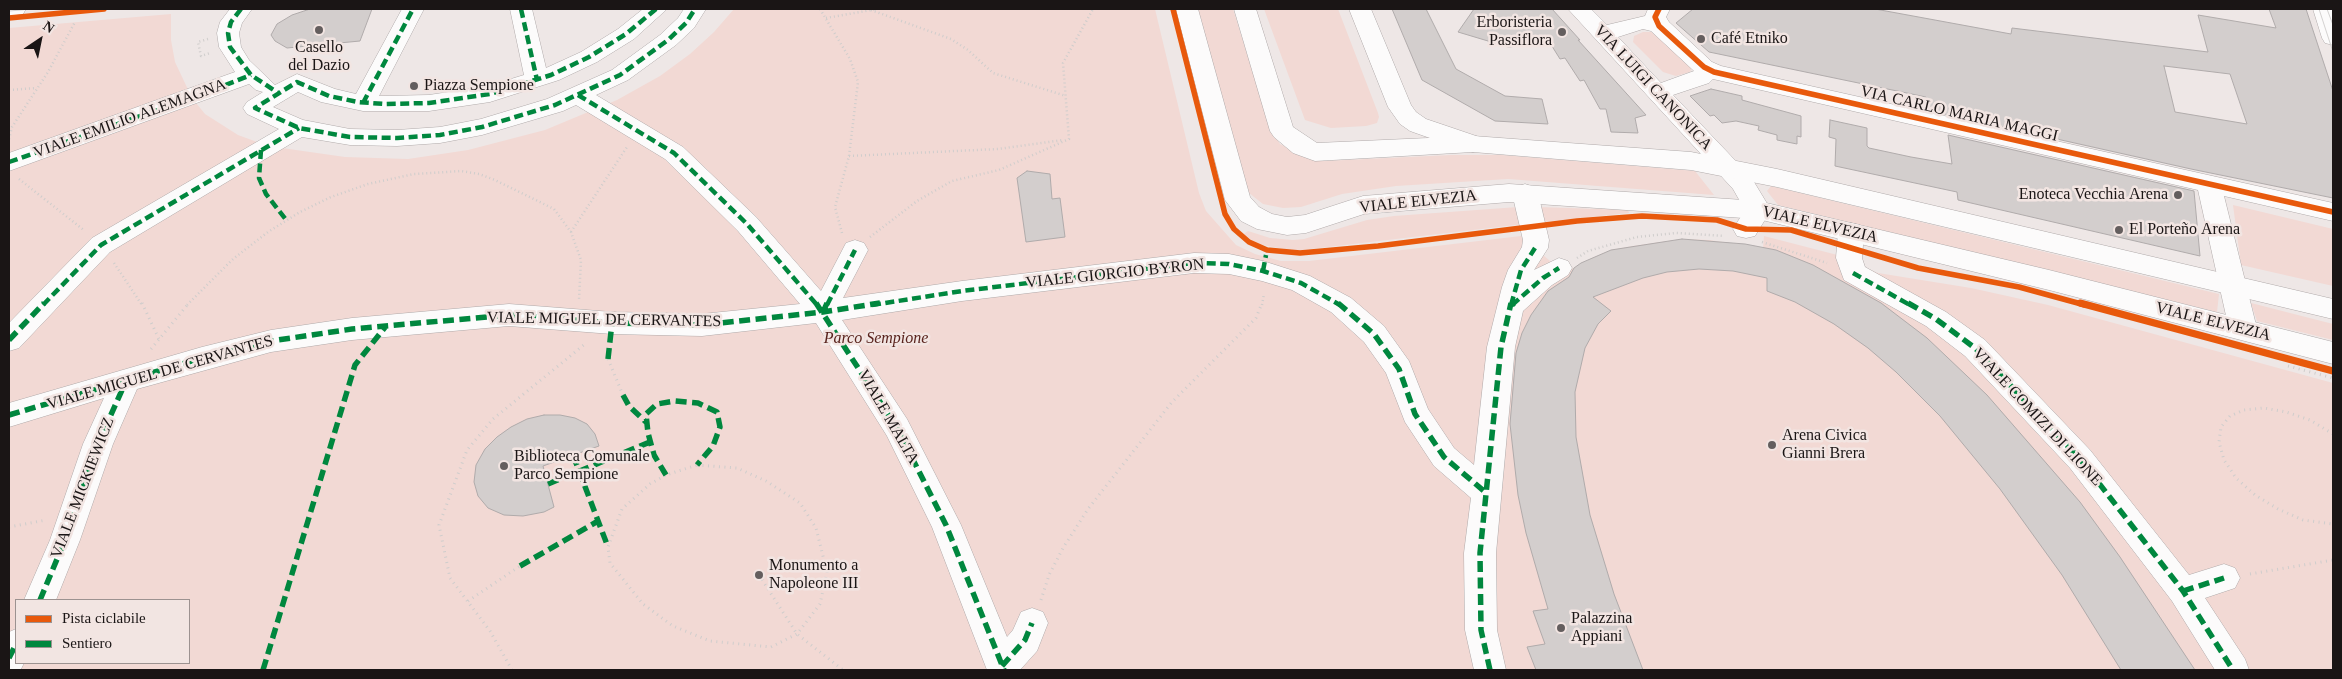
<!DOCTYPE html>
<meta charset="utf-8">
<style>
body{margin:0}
#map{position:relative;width:2342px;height:679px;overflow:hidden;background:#eee7e6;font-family:"Times New Roman",serif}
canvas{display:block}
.frame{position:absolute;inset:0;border:10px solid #1a1515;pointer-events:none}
.legend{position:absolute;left:15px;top:599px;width:175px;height:65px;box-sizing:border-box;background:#f2e5e2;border:1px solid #9c9290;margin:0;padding:6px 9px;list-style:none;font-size:15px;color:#1a1515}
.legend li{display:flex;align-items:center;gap:10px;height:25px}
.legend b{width:25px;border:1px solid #9c9290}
.north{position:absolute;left:15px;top:15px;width:50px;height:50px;-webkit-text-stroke:4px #f2e5e2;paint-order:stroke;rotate:34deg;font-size:14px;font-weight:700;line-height:20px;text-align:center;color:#1a1515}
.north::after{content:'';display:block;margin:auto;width:18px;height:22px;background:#1a1515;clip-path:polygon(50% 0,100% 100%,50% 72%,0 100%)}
</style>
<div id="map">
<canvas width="2342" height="679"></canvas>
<div class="frame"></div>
<ul class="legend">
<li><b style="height:6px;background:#e8590c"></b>Pista ciclabile</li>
<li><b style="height:6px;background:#00873e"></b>Sentiero</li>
</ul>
<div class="north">N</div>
</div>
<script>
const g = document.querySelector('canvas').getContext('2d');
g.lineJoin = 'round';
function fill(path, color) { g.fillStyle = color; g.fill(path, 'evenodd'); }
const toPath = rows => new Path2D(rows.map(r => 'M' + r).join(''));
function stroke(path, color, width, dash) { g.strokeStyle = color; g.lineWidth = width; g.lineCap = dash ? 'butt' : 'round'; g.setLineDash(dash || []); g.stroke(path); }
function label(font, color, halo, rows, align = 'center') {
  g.font = font + ' "Times New Roman",serif'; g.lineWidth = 5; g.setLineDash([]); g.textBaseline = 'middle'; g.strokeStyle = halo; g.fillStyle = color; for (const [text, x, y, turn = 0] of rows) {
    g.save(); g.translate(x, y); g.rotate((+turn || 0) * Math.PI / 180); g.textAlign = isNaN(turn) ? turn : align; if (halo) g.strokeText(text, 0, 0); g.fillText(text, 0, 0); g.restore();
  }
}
fill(toPath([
 [734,9,1155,9,1199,193,1206,211,1236,245,1255,254,1281,261,1309,261,1521,236,1564,273,1592,258,1611,250,1633,246,1682,239,1709,240,1763,248,1764,236,1849,258,1863,263,1865,268,1878,273,1971,288,2048,305,2333,383,2333,670,9,670,9,28,171,14,171,40,175,62,192,98,205,114,238,135,268,146,345,157,408,159,468,150,545,130,617,100,660,76,690,54,714,32],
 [16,600,189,600,189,663,16,663],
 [1198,9,1233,9,1271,130,1280,144,1308,158,1324,161,1451,155,1502,155,1695,171,1714,195,1508,179,1396,186,1342,194,1301,207,1283,208,1263,204,1249,193,1239,167],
 [1264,9,1338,9,1378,113,1379,117,1377,123,1366,126,1331,128,1305,120],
 [1643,32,1653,32,1692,67,1690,72,1676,76,1663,72,1633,42,1634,36],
 [1771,186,2219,294,2217,312,1778,205,1767,191],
 [2233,205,2333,229,2333,286,2241,265],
 [1518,207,1524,224,1294,251,1263,245,1253,241,1244,234,1248,231,1270,238,1293,240,1304,239,1367,220,1394,216],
 [1538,207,1628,210,1629,213,1543,222],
 [2251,303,2333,324,2333,340,2257,321]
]), '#f2d9d4');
const building = toPath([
 [310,9,372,9,360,41,287,48,275,41,271,35,277,24,292,15,310,9],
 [1392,9,1426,9,1456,69,1505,96,1542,99,1548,124,1495,121,1422,80,1392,9],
 [1474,9,1552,9,1580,40,1578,40,1646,115,1635,118,1638,133,1611,132,1606,109,1600,109,1584,80,1580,81,1565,58,1560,59,1550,43,1508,47,1458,32,1474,9],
 [1693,9,1875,9,2011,34,2012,28,2208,52,2198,15,2276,28,2269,9,2306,9,2333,91,2333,198,2191,169,1927,110,1926,97,1709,52,1676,23,1693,9],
 [2164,66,2230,74,2247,124,2175,112,2164,66],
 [1711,89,1742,96,1742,100,1801,116,1801,137,1797,136,1797,144,1777,140,1777,135,1758,130,1759,126,1736,121,1722,123,1714,115,1710,116,1690,96,1711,89],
 [1830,120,1867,128,1867,146,1869,148,1911,157,1952,164,1948,135,2194,191,2200,256,1958,200,1957,192,1835,166,1836,139,1829,137,1830,120],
 [1027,171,1050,174,1052,199,1060,198,1065,237,1026,242,1017,178,1027,171],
 [1682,239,1745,244,1776,250,1813,265,1881,303,1927,338,1987,395,2080,502,2120,557,2195,670,2121,670,2062,575,2000,489,1940,416,1896,372,1868,348,1834,324,1795,302,1767,291,1767,278,1733,271,1699,269,1667,272,1643,278,1593,297,1611,311,1598,324,1585,348,1575,392,1576,437,1590,515,1614,594,1643,670,1536,670,1527,647,1545,644,1533,611,1548,609,1526,533,1518,495,1510,424,1516,353,1522,333,1531,315,1548,291,1569,277,1574,268,1581,263,1611,250,1682,239],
 [544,415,560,415,575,418,587,424,595,434,599,446,543,466,554,507,544,512,523,516,504,515,488,508,478,496,474,482,476,465,485,449,497,437,511,427,527,419,544,415]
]);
fill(building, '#d3cecd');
stroke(building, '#b0abab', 1);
const minor = toPath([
 [9,9,26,9,23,14,9,16,9,9],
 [230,9,252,9,242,23,239,33,241,47,249,60,275,85,297,74,335,89,356,94,402,9,424,9,379,96,384,96,429,95,488,86,524,75,510,9,532,9,546,68,581,52,618,29,643,9,667,9,634,39,597,62,559,80,490,102,429,111,363,111,321,102,298,92,273,107,303,120,350,129,397,130,440,127,481,119,547,99,612,70,660,35,678,18,684,9,706,9,694,28,676,45,628,80,596,95,683,147,756,217,821,291,846,243,855,240,864,243,868,250,843,298,962,281,1194,253,1229,254,1263,261,1310,276,1351,298,1384,326,1409,361,1428,409,1454,448,1474,465,1487,347,1502,287,1508,270,1522,247,1523,240,1512,193,1516,187,1525,184,1534,187,1538,193,1549,240,1548,248,1534,270,1559,258,1568,261,1572,268,1568,275,1552,285,1523,311,1515,347,1496,553,1497,630,1506,670,1474,670,1465,630,1464,553,1471,498,1434,466,1405,422,1386,373,1364,342,1331,312,1292,290,1262,281,1229,274,1194,273,962,301,842,320,907,419,961,525,1007,637,1013,630,1021,612,1032,608,1043,612,1048,623,1037,651,1020,670,987,670,932,527,887,436,816,323,702,336,612,334,509,326,352,340,271,352,137,389,113,444,80,540,56,600,24,600,50,540,83,444,104,398,9,427,9,403,202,347,271,330,352,318,509,304,612,312,702,314,800,304,738,231,665,159,576,105,563,111,482,135,440,143,397,146,350,145,302,137,110,252,19,348,9,351,9,323,92,238,279,129,247,114,243,108,247,102,263,92,256,90,249,84,9,171,9,153,235,72,219,47,217,33,220,22,230,9],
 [1349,9,1371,9,1411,105,1416,112,1426,119,1482,138,1485,144,1482,150,1473,152,1464,150,1410,131,1400,124,1388,107,1349,9],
 [1568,9,1591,9,1607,25,1645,16,1648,9,1670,9,1666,17,1669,22,1712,62,1721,66,2333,203,2333,221,2224,196,2257,329,2253,337,2243,340,2233,337,2229,329,2198,190,1713,79,1709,83,1673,95,1751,177,1771,210,1755,236,1746,238,1737,236,1733,229,1745,210,1733,189,1568,9],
 [1643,29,1651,31,1694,71,1661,83,1618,37,1643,29],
 [2313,9,2333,9,2333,45,2325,43,2322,38,2313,9],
 [1851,223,1860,225,1864,232,1862,258,1865,267,1946,312,1985,340,2090,450,2189,575,2224,564,2235,568,2240,578,2235,588,2205,598,2245,659,2249,670,2215,670,2172,601,2070,468,1965,356,1926,326,1844,280,1836,258,1838,232,1842,225,1851,223],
 [16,629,16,663,24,663,21,669,9,670,9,632,16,629]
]);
const major = toPath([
 [1176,9,1198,9,1250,197,1259,207,1272,214,1287,217,1305,215,1363,196,1509,184,1758,201,2049,270,2333,342,2333,364,2049,290,1758,219,1509,202,1364,214,1306,233,1287,235,1257,229,1241,221,1225,200,1176,9],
 [1234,9,1256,9,1293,127,1317,143,1473,136,1691,152,1777,169,2333,299,2333,319,1777,187,1691,170,1473,152,1315,161,1293,153,1274,137,1270,131,1234,9]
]);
stroke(minor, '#b0aaaa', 1);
stroke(major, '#b0aaaa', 1);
stroke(toPath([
 [820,9,850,59,858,82,849,156,835,207,842,233],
 [871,10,951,39,968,50,993,73,1066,96],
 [826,18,877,9],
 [208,39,198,42,201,56,210,53],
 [9,90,37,88],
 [9,139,12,127,48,72,75,22],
 [849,156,998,149,1063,140],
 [19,179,85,231],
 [571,232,627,147],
 [870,237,917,201,952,181,999,170,1069,139,1063,63,1093,9],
 [1762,242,1827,263],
 [1577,258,1588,251,1637,237,1676,233,1724,236],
 [114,263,142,305],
 [187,305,233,259,268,232,300,212,331,197,368,184,414,174,461,171,479,174,495,180,554,209,571,232,581,260,579,300],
 [1262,305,1264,294]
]), '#cfcdcc', 2.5, [1, 3]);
stroke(toPath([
 [142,303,159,339],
 [151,349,189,303],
 [608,359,623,395],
 [2288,366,2333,378],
 [2333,434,2310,420,2286,412,2264,408,2244,410,2230,416,2221,427,2219,442,2224,460,2236,478,2255,495,2278,509,2303,520,2333,524],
 [697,465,737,468,766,481,800,503,816,528,827,572,820,604,797,634,771,647,710,641,673,626,643,604,610,563,608,547,622,509,650,484,666,475,697,465],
 [9,527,46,520],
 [2250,574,2333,560],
 [759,575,797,634,843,670],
 [1041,600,1049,575,1063,548,1088,509,1172,402,1256,318,1262,303],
 [468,601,520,566],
 [512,670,490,631,450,578,439,525,467,450,493,419,585,344]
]), '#cfcdcc', 3, [1, 4.5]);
fill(minor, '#fcfbfb');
fill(major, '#fcfbfb');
stroke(toPath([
 [2319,9,2333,52],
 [2327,9,2333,25],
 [9,11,33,9]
]), '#d4d2d1', 1);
stroke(toPath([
 [241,9,231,22,228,33,230,47,251,75,278,93],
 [521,9,537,80],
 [656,9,626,34,589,57,551,75,490,94,429,103,384,104,358,102,329,96,297,82,255,108,299,128,350,137,397,138,440,135,482,127,555,105,620,75,668,40,686,23,695,9],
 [578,95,674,153,747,224,817,305],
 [363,103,413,9],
 [261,150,259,178,266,194,287,221],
 [9,162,192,98,251,75],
 [1263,271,1266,255],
 [1853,273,1910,305],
 [43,305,101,245,299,128],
 [827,305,855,250],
 [872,305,962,291,1194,263,1229,264,1263,271,1301,283,1340,305],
 [1511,305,1521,270,1535,248],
 [1512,305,1543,278,1559,268]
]), '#00873e', 4.5, [9, 4.5]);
stroke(toPath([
 [816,303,897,428,946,525,1004,670],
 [1338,303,1374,334,1399,369,1415,414,1444,457,1485,492],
 [1908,303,1936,319,1975,348,2080,459,2183,591,2233,670],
 [1512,305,1514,303],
 [823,312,827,303],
 [9,340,44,303],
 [608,359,612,323],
 [623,395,629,406,647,423],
 [9,415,202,358,271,341,352,329,509,315,612,323,702,325,823,312,880,303],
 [573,455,608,547],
 [666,475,654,455,648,433,646,414,657,404,675,401,698,403,717,412,720,427,713,446,697,465],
 [548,484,650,442],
 [520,566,598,521],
 [2183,591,2224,578],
 [40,600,65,540,98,444,126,381],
 [9,658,16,644],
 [1002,666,1025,640,1032,623],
 [263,670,355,365,386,326],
 [1490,670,1481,630,1480,553,1501,347,1511,303]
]), '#00873e', 5.5, [11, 5.5]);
stroke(toPath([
 [1173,9,1225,214,1234,229,1249,242,1267,250,1300,253,1378,246,1577,221,1642,216,1717,220,1746,229,1791,230,1918,268,2019,287,2085,305],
 [1659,9,1655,17,1659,26,1704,67,1714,72,2333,212],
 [9,18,104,9]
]), '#e8590c', 5.5);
stroke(toPath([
 [2080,303,2333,371]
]), '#e8590c', 7);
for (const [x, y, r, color] of [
 [319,30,5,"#645e5e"],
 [1562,32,5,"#645e5e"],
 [1701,39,5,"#645e5e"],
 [414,86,5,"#645e5e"],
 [2178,195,5,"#645e5e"],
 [2119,230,5,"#645e5e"],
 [1772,445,5,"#645e5e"],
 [504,466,5,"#645e5e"],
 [759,575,5,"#645e5e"],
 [1561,628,5,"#645e5e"]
]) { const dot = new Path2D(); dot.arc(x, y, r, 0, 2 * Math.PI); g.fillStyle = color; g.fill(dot); stroke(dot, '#f2e5e2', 2); }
label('16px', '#1a1515', '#f2e5e2', [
 ["Erboristeria",1552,23,"right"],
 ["Passiflora",1552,41,"right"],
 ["Café Etniko",1711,39],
 ["Casello",319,48,"center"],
 ["del Dazio",319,66,"center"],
 ["Piazza Sempione",424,86],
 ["Enoteca Vecchia Arena",2168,195,"right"],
 ["El Porteño Arena",2129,230],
 ["Arena Civica",1782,436],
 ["Gianni Brera",1782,454],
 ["Biblioteca Comunale",514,457],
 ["Parco Sempione",514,475],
 ["Monumento a",769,566],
 ["Napoleone III",769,584],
 ["Palazzina",1571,619],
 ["Appiani",1571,637]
], 'left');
label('16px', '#1a1515', '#f2e5e2', [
 ["VIA LUIGI CANONICA",1653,88,47],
 ["VIA CARLO MARIA MAGGI",1959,114,13],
 ["VIALE EMILIO ALEMAGNA",130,119,-20],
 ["VIALE ELVEZIA",1418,202,-6],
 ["VIALE ELVEZIA",1820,225,13],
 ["VIALE GIORGIO BYRON",1115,274,-6],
 ["VIALE MIGUEL DE CERVANTES",604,320,1],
 ["VIALE ELVEZIA",2213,322,14],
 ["VIALE MIGUEL DE CERVANTES",160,373,-16],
 ["VIALE MALTA",888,417,60],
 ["VIALE COMIZI DI LIONE",2037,417,47],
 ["VIALE MICKIEWICZ",83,488,-69]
]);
label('italic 16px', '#59231d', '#f2e5e2', [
 ["Parco Sempione",876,339]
]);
</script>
